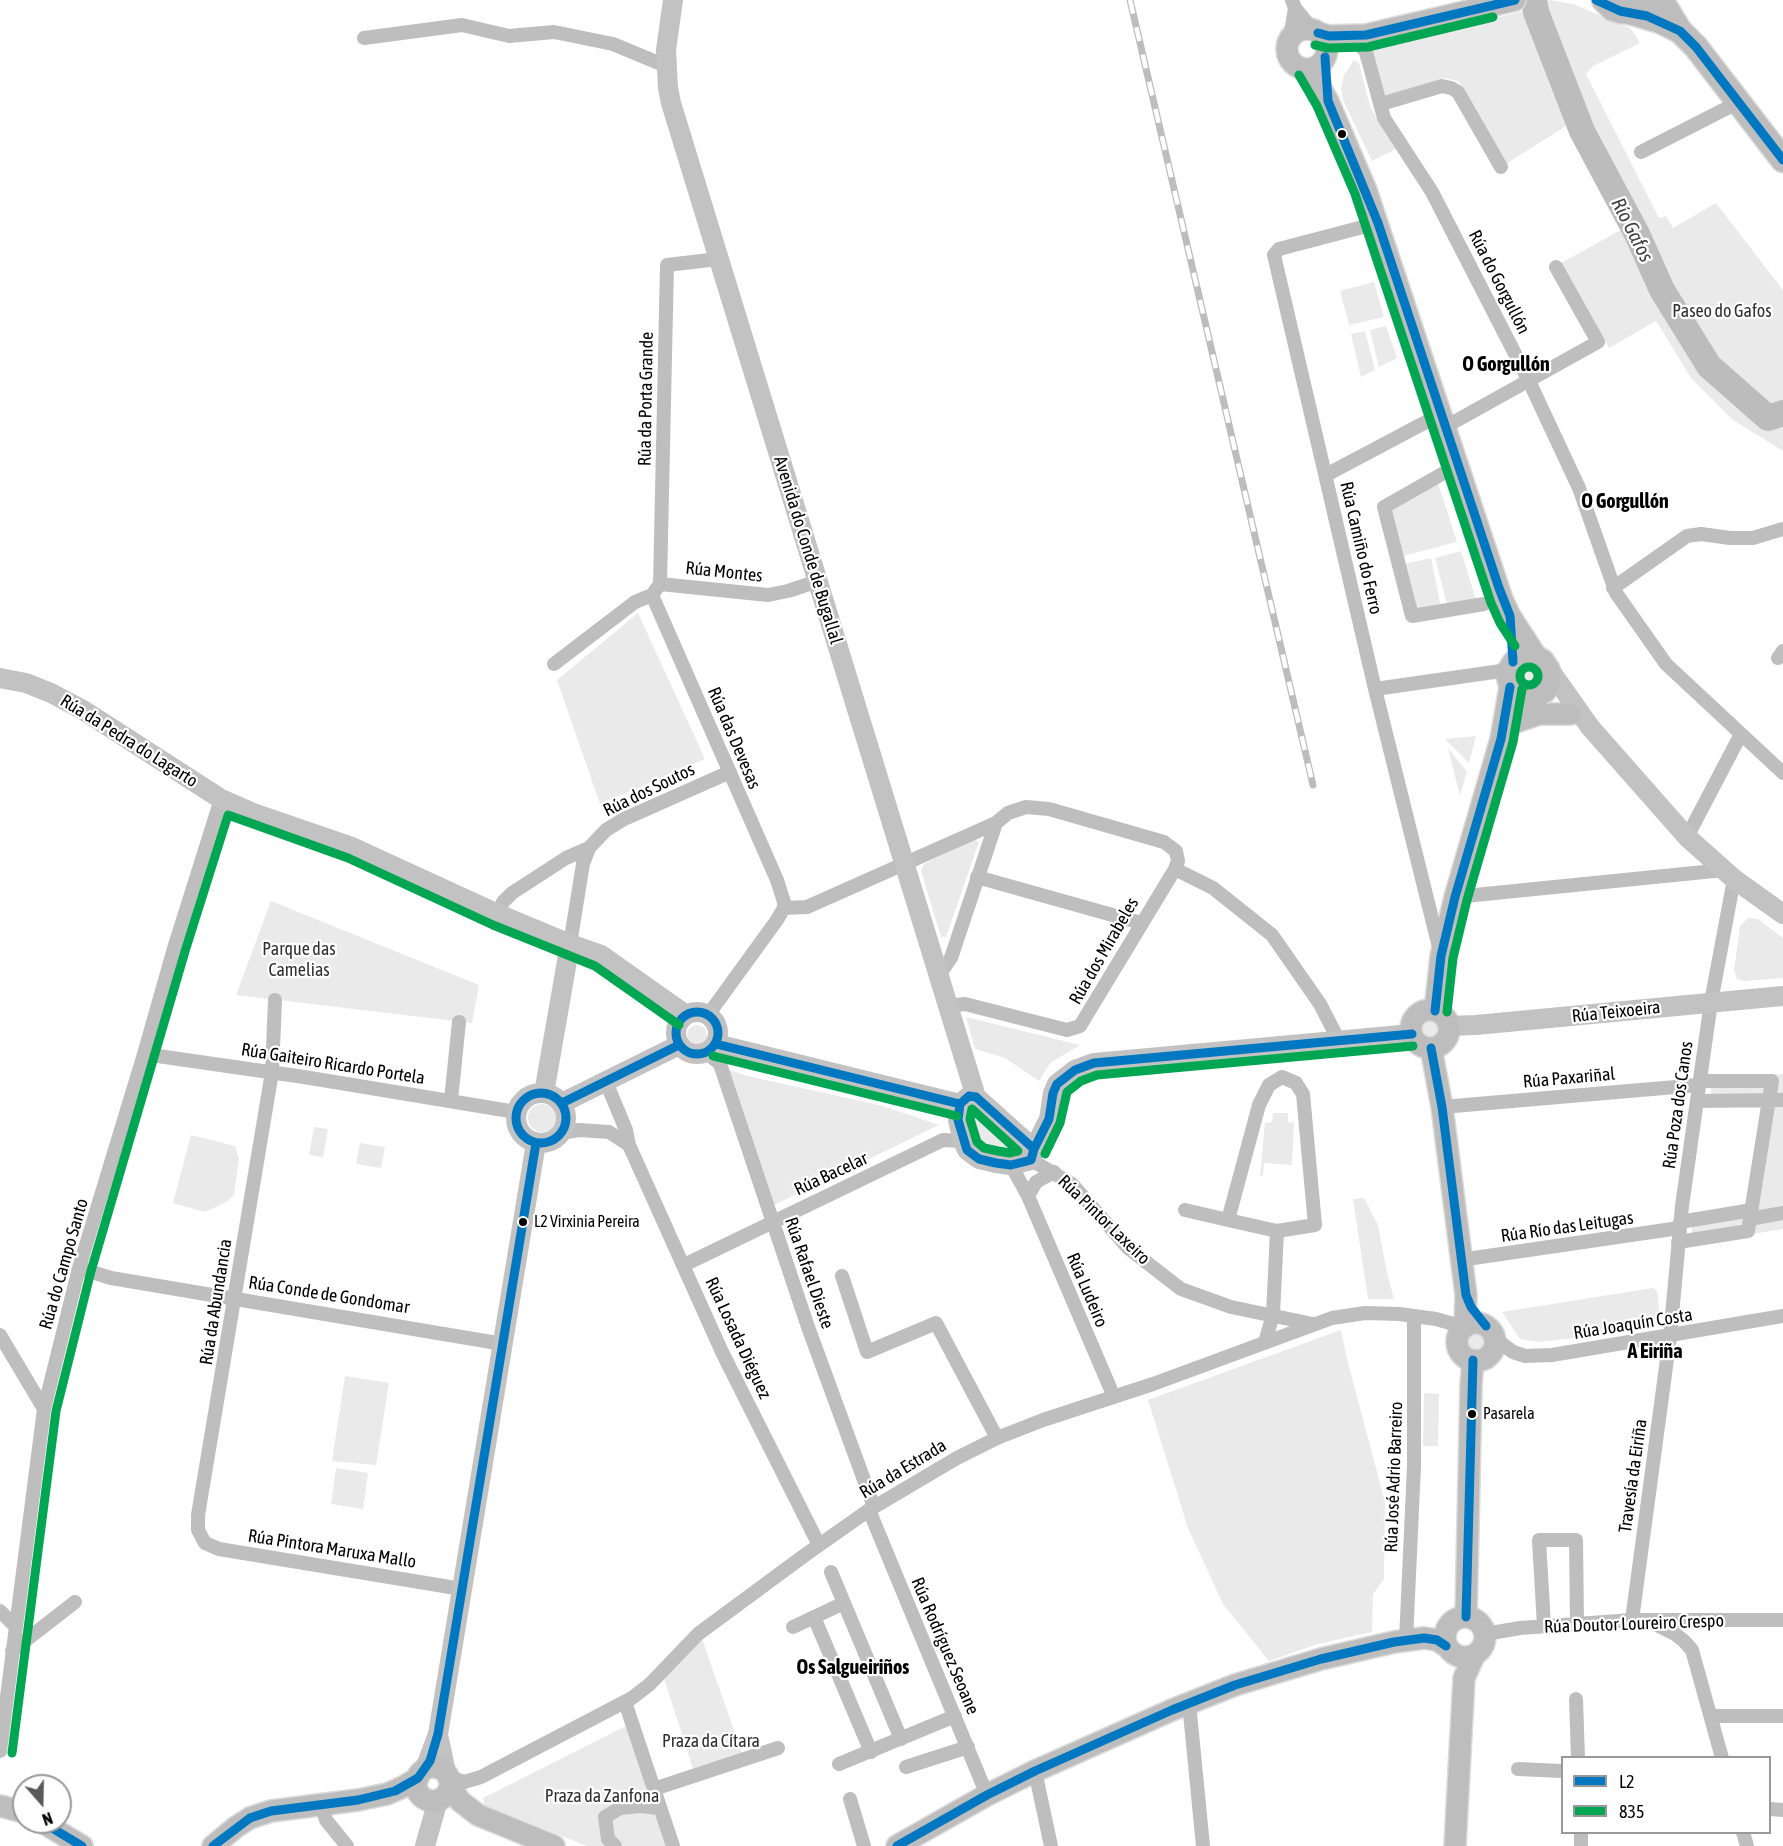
<!DOCTYPE html>
<meta charset="utf-8">
<style>
body{margin:0}
#map{position:relative;width:1783px;height:1846px;overflow:hidden;background:#fff;font-family:"Asap Condensed",sans-serif}
canvas{display:block}
.legend{position:absolute;left:1561px;top:1756px;width:210px;height:78px;box-sizing:border-box;background:#fff;border:2px solid #999;margin:0;padding:8px 10px;list-style:none;font-size:18px;color:#000}
.legend li{display:flex;align-items:center;gap:12px;height:30px}
.legend b{width:30px;border:2px solid #999}
.north{position:absolute;left:12px;top:1774px;width:60px;height:60px;box-sizing:border-box;background:#fff;border:2px solid #999;border-radius:50%;rotate:160deg;font-size:16px;font-weight:700;line-height:24px;text-align:center;color:#000}
.north::after{content:'';display:block;margin:auto;width:21px;height:27px;background:#595959;clip-path:polygon(50% 0,100% 100%,50% 72%,0 100%)}
</style>
<div id="map">
<canvas width="1783" height="1846"></canvas>
<ul class="legend">
<li><b style="height:8px;background:#0078c1"></b>L2</li>
<li><b style="height:8px;background:#00a651"></b>835</li>
</ul>
<div class="north">N</div>
</div>
<script>
const g = document.querySelector('canvas').getContext('2d');
g.lineJoin = 'round';
function fill(path, color) { g.fillStyle = color; g.fill(path, 'evenodd'); }
const toPath = rows => new Path2D(rows.map(r => 'M' + r).join(''));
function stroke(path, color, width, dash) { g.strokeStyle = color; g.lineWidth = width; g.lineCap = dash ? 'butt' : 'round'; g.setLineDash(dash || []); g.stroke(path); }
function label(font, color, halo, rows, align = 'center') {
  g.font = font + ' "Asap Condensed",sans-serif'; g.lineWidth = 4.5; g.setLineDash([]); g.textBaseline = 'middle'; g.strokeStyle = halo; g.fillStyle = color; for (const [text, x, y, turn = 0] of rows) {
    g.save(); g.translate(x, y); g.rotate((+turn || 0) * Math.PI / 180); g.textAlign = isNaN(turn) ? turn : align; if (halo) g.strokeText(text, 0, 0); g.fillText(text, 0, 0); g.restore();
  }
}
fill(toPath([
 [1550,0,1573,4,1630,28,1639,41,1638,44,1593,66,1586,74,1659,218,1666,216,1673,228,1716,203,1783,290,1783,451,1733,420,1691,378,1656,321,1609,348,1561,263,1628,226,1571,123,1501,167,1463,87,1458,81,1444,78,1385,96,1367,62,1361,63,1360,57,1366,49,1520,12],
 [1354,60,1359,63,1370,107,1396,149,1372,161,1343,100,1341,88,1344,75],
 [1374,282,1384,317,1349,325,1340,291],
 [1386,326,1397,358,1379,367,1370,330],
 [1365,331,1375,370,1361,377,1351,334],
 [1438,483,1457,542,1403,556,1391,510],
 [1461,551,1477,603,1448,608,1435,558],
 [1431,558,1441,608,1416,613,1404,564],
 [638,613,705,759,600,804,557,680],
 '1519 676a11 11 0 1 1 22 0a11 11 0 1 1-22 0Z',
 [1476,736,1469,763,1445,739],
 [1448,748,1467,772,1460,796],
 [973,839,979,842,946,937,941,937,921,871,924,864],
 [271,901,479,985,472,1023,236,995],
 [1748,918,1758,919,1783,938,1783,978,1745,981,1737,979,1734,970,1740,926],
 [966,1017,1080,1045,1050,1063,1039,1081,1005,1058,975,1049],
 '1419 1029a11 11 0 1 1 22 0a11 11 0 1 1-22 0Z',
 '687 1035a10 10 0 1 1 20 0a10 10 0 1 1-20 0Z',
 [723,1068,748,1076,883,1106,939,1125,766,1209],
 [1783,1074,1783,1229,1691,1244,1693,1213,1741,1208,1753,1195,1765,1114,1756,1102,1709,1103,1713,1077,1727,1078],
 '528 1118a14 14 0 1 1 28 0a14 14 0 1 1-28 0Z',
 [977,1108,1014,1144,1014,1150,1009,1152,994,1150,985,1147,979,1142,970,1128,968,1114,970,1110],
 [1273,1113,1288,1113,1288,1122,1294,1123,1292,1165,1264,1163,1263,1175,1260,1176,1265,1123,1272,1122],
 [314,1127,328,1129,323,1157,309,1155],
 [191,1135,235,1146,239,1159,234,1194,228,1201,205,1212,173,1203],
 [360,1143,385,1147,381,1168,356,1164],
 [1364,1198,1378,1225,1387,1273,1394,1299,1368,1299,1353,1199],
 [1653,1288,1657,1291,1660,1317,1655,1325,1576,1338,1538,1342,1520,1339,1502,1312],
 [1341,1330,1347,1359,1385,1502,1384,1579,1373,1594,1372,1632,1318,1644,1269,1661,1223,1604,1188,1528,1148,1400],
 '1465 1342a11 11 0 1 1 22 0a11 11 0 1 1-22 0Z',
 [345,1376,389,1383,376,1465,332,1461],
 [1424,1393,1439,1394,1438,1446,1423,1446],
 [336,1468,368,1473,363,1509,331,1504],
 [700,1633,744,1759,695,1775,662,1672],
 [632,1723,673,1846,587,1846,484,1805,483,1798]
]), '#eaeaea');
stroke(toPath([
 [1534,0,1536,12,1582,131,1637,234,1662,290,1709,366,1768,418,1783,413]
]), '#bcbcbc', 26);
const primary = toPath([
 '1287 49a20 20 0 1 1 40 0a20 20 0 1 1-40 0Z',
 [1318,33,1329,36,1366,35,1515,0],
 [1309,69,1328,101,1366,190,1502,599,1510,616,1536,656,1543,660,1549,669,1550,681,1545,692,1532,698,1519,696,1510,687,1507,676,1508,670,1513,662,1518,658,1524,656,1536,656],
 [1513,723,1539,714,1570,714],
 '1411 1029a19 19 0 1 1 38 0a19 19 0 1 1-38 0Z',
 [1435,1011,1441,956,1455,897,1501,739,1510,687],
 [1431,1048,1442,1107,1466,1295,1465,1327],
 '1457 1342a19 19 0 1 1 38 0a19 19 0 1 1-38 0Z',
 '1445 1637a20 20 0 1 1 40 0a20 20 0 1 1-40 0Z',
 [1466,1617,1471,1385,1473,1360],
 '416 1784a17 17 0 1 1 34 0a17 17 0 1 1-34 0Z',
 [450,1786,460,1801,478,1815,554,1846],
 [0,1806,24,1812],
 [42,1822,82,1846],
 [213,1846,236,1827,250,1818,271,1811,358,1800,387,1794,403,1787,418,1778],
 [897,1846,987,1795,1035,1771,1172,1710,1235,1685,1321,1659,1394,1642,1424,1638,1437,1640,1446,1646],
 [1455,1846,1464,1678,1474,1656]
]);
const highway = toPath([
 [1604,0,1613,9,1620,11,1629,12,1643,6],
 [1661,0,1680,31,1696,47,1783,160],
 [1629,12,1660,21,1680,31]
]);
stroke(primary, '#dbdbdb', 24);
stroke(highway, '#dbdbdb', 27);
stroke(toPath([
 [1292,0,1295,8,1313,30],
 [1350,35,1366,52,1384,118,1432,192,1529,381,1579,488,1616,593,1666,664,1783,773],
 [364,38,462,25,509,36,554,32,613,44,666,66],
 [1290,38,1295,8],
 [1381,104,1442,86,1451,88,1458,92,1501,167],
 [1641,152,1739,102],
 [1378,223,1279,249,1274,255,1375,689,1440,951],
 [1445,427,1598,342,1556,267],
 [1442,474,1384,507,1412,616,1484,604],
 [1326,475,1441,414],
 [660,584,652,595,777,880,784,902,784,908,777,920,708,1015],
 [660,584,667,265,718,259],
 [660,584,768,595,788,591,818,581],
 [1613,588,1687,536,1701,534,1730,538,1753,538,1783,529],
 [1778,658,1783,651],
 [554,664,635,602,652,595],
 [1375,689,1508,670],
 [1687,837,1741,734],
 [1175,869,1213,888,1272,935,1320,1004,1339,1041],
 [977,877,1141,923],
 [1455,897,1724,870],
 [784,908,807,907,996,823],
 [498,914,503,902,512,893,566,858,589,848],
 [570,944,583,864,589,848,606,830,624,819,730,772],
 [938,976,951,958,996,823,1008,813,1026,807,1049,809,1164,842,1176,851,1178,861,1175,869,1080,1026,1067,1030,965,1004,947,1006],
 [275,1000,272,1072,198,1515,198,1530,205,1543,219,1549,462,1589],
 [707,1053,720,1064,808,1327,874,1507],
 [144,1054,304,1077,516,1112],
 [1282,1077,1296,1083,1303,1094,1315,1225,1277,1231,1228,1220,1259,1105,1269,1085,1282,1077],
 [606,1082,626,1130,629,1145,722,1352,819,1545],
 [451,1100,459,1022],
 [1697,1101,1783,1100],
 [1442,1107,1699,1085],
 [561,1133,579,1130,609,1132,629,1145],
 [1031,1160,1072,1184,1128,1248,1181,1289,1231,1307,1313,1324],
 [1011,1165,1028,1196,1114,1397],
 [1028,1196,1036,1182,1054,1172],
 [1185,1210,1228,1220],
 [1750,1219,1783,1213],
 [1680,1222,1752,1210],
 [1678,1242,1748,1231,1772,1081,1700,1081],
 [1460,1260,1679,1228],
 [684,1265,943,1140,963,1141],
 [79,1268,111,1278,503,1344],
 [842,1276,867,1352,936,1323,997,1438],
 [0,1335,44,1409],
 [1494,1338,1513,1352,1525,1356,1552,1355,1783,1316],
 [1265,1342,1273,1315,1277,1231],
 [869,1510,987,1795],
 [831,1572,901,1739],
 [0,1611,15,1626],
 [814,1617,871,1752],
 [1632,1620,1670,1337,1682,1206,1711,1002,1734,879],
 [1653,1623,1675,1634,1684,1641,1692,1650,1722,1758],
 [1544,1626,1539,1540,1576,1540,1577,1623],
 [793,1627,844,1603],
 [1485,1634,1520,1628,1632,1620,1783,1620],
 [1406,1640,1414,1466,1414,1316],
 [12,1651,75,1602],
 [1576,1699,1578,1758],
 [625,1702,673,1846],
 [1189,1703,1203,1846],
 [1711,1716,1783,1716],
 [0,1751,44,1409,79,1268,144,1054,175,945,221,799],
 [839,1764,955,1716],
 [906,1767,968,1747],
 [1518,1769,1562,1771],
 [1035,1771,1051,1846],
 [449,1777,464,1782,481,1777,632,1698,650,1684,698,1634,805,1555,869,1510,957,1458,997,1438,1043,1420,1153,1384,1332,1318,1365,1313,1399,1314,1436,1319,1464,1327],
 [654,1789,778,1748],
 [850,1799,864,1846],
 [321,1805,326,1820,347,1846],
 [1770,1809,1783,1810],
 [1581,1832,1581,1846],
 [1743,1832,1747,1846],
 [615,1846,608,1839,605,1817,620,1808,640,1806,660,1808]
]), '#bebebe', 14);
stroke(toPath([
 [673,0,666,50,668,88,671,103,976,1097],
 [1549,669,1590,727,1687,837,1734,879,1783,914],
 [0,678,26,683,51,693,83,710,221,799,253,813,352,847,498,914,570,944,601,955,686,1015],
 '676 1033a21 21 0 1 1 42 0a21 21 0 1 1-42 0Z',
 [1449,1026,1476,1025,1783,996],
 [716,1044,960,1104],
 '516 1118a25 25 0 1 1 50 0a25 25 0 1 1-50 0Z',
 [544,1093,570,944],
 [969,1096,976,1097,1034,1149,1031,1160,1011,1165,996,1163,979,1159,967,1150,963,1141,958,1120,960,1104,969,1096],
 [562,1103,679,1045],
 [1034,1149,1049,1119,1053,1093,1057,1084,1075,1070,1094,1063,1412,1034],
 [439,1739,446,1772],
 [425,1769,438,1734,536,1143],
 [425,1846,438,1800]
]), '#c2c2c2', 20);
stroke(primary, '#bdbdbd', 21);
stroke(highway, '#bdbdbd', 24);
const rail = toPath([
 [1130,0,1313,785]
]);
stroke(rail, '#bdbdbd', 7);
stroke(rail, '#fff', 4.5, [14]);
stroke(toPath([
 [1596,0,1620,11,1647,16,1680,31,1696,47,1783,160],
 [1318,33,1329,36,1366,35,1515,0],
 [1325,57,1328,101,1378,223,1499,588,1510,616,1513,662],
 [1435,1011,1441,956,1455,897,1501,739,1510,687],
 '676 1033a21 21 0 1 1 42 0a21 21 0 1 1-42 0Z',
 [716,1044,960,1104],
 [1431,1048,1442,1107,1466,1295,1471,1307,1486,1326],
 '516 1118a25 25 0 1 1 50 0a25 25 0 1 1-50 0Z',
 [969,1096,976,1097,1034,1149,1031,1160,1011,1165,996,1163,979,1159,967,1150,958,1120,960,1104,969,1096],
 [562,1103,679,1045],
 [1034,1149,1049,1119,1053,1093,1057,1084,1075,1070,1094,1063,1412,1034],
 [1466,1617,1473,1360],
 [42,1822,82,1846],
 [213,1846,250,1818,271,1811,358,1800,395,1791,418,1778,430,1761,438,1734,536,1143],
 [897,1846,987,1795,1035,1771,1172,1710,1235,1685,1321,1659,1394,1642,1424,1638,1437,1640,1446,1646]
]), '#0078c1', 9);
stroke(toPath([
 [1315,45,1328,48,1368,47,1493,17],
 [1299,75,1317,106,1355,194,1491,603,1500,623,1515,646],
 '1520 676a9 9 0 1 1 18 0a9 9 0 1 1-18 0Z',
 [1447,1012,1453,958,1467,900,1513,742,1522,689],
 [713,1056,957,1116],
 [972,1109,1018,1151,1010,1153,998,1151,984,1148,977,1142,970,1119,972,1109],
 [1045,1154,1060,1123,1067,1092,1081,1081,1097,1075,1413,1046],
 [12,1753,56,1411,91,1271,186,948,228,815,348,858,493,925,595,966,679,1025]
]), '#00a651', 9);
for (const [x, y, r, color] of [
 [1342,134,5,"#000"],
 [523,1222,5,"#000"],
 [1472,1414,5,"#000"]
]) { const dot = new Path2D(); dot.arc(x, y, r, 0, 2 * Math.PI); g.fillStyle = color; g.fill(dot); stroke(dot, '#fff', 2); }
label('16px', '#000', '#fff', [
 ["L2 Virxinia Pereira",534,1222],
 ["Pasarela",1483,1414]
], 'left');
label('18px', '#000', '#fff', [
 ["Rúa do Gorgullón",1499,282,63],
 ["Rúa da Porta Grande",646,399,-89],
 ["Rúa Camiño do Ferro",1361,548,77],
 ["Avenida do Conde de Bugallal",808,550,73],
 ["Rúa Montes",724,572,6],
 ["Rúa das Devesas",734,738,67],
 ["Rúa da Pedra do Lagarto",129,741,32],
 ["Rúa dos Soutos",649,790,-26],
 ["Rúa dos Mirabeles",1104,951,-60],
 ["Rúa Teixoeira",1616,1012,-6],
 ["Rúa Gaiteiro Ricardo Portela",333,1064,9],
 ["Rúa Paxariñal",1569,1078,-5],
 ["Rúa Poza dos Canos",1678,1105,-82],
 ["Rúa Bacelar",831,1174,-25],
 ["Rúa Pintor Laxeiro",1104,1220,44],
 ["Rúa Río das Leitugas",1567,1227,-8],
 ["Rúa do Campo Santo",64,1264,-74],
 ["Rúa Rafael Dieste",809,1273,71],
 ["Rúa Ludeiro",1087,1290,67],
 ["Rúa Conde de Gondomar",329,1295,9],
 ["Rúa da Abundancia",216,1302,-81],
 ["Rúa Joaquín Costa",1633,1324,-9],
 ["Rúa Losada Diéguez",738,1338,65],
 ["Rúa da Estrada",903,1469,-31],
 ["Travesía da Eiriña",1633,1476,-82],
 ["Rúa José Adrio Barreiro",1394,1477,-88],
 ["Rúa Pintora Maruxa Mallo",332,1549,9],
 ["Rúa Doutor Loureiro Crespo",1634,1624,-2],
 ["Rúa Rodríguez Seoane",945,1646,67]
]);
label('18px', '#303030', '#fff', [
 ["Paseo do Gafos",1722,311],
 ["Parque das",299,949],
 ["Camelias",299,970],
 ["Praza da Cítara",711,1741],
 ["Praza da Zanfona",602,1796]
]);
label('italic 20px', '#414141', '#fff', [
 ["Río Gafos",1632,230,63]
]);
label('bold 20px', '#000', '#fff', [
 ["O Gorgullón",1506,365],
 ["O Gorgullón",1625,502],
 ["A Eiriña",1655,1352],
 ["Os Salgueiriños",853,1668]
]);
</script>
